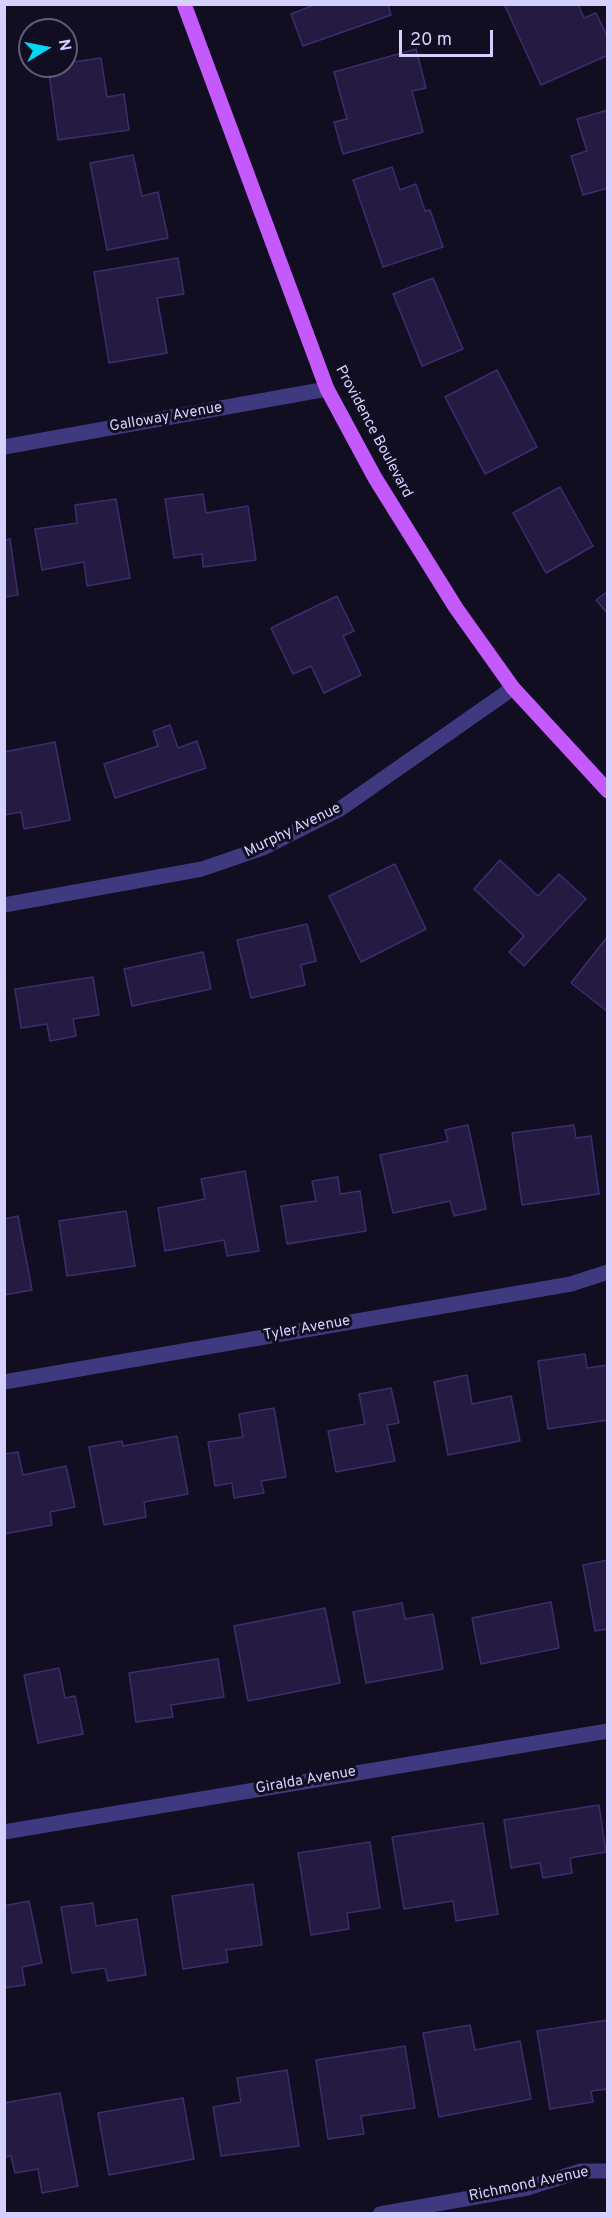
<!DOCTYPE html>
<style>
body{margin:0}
#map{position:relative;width:612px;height:2218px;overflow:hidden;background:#120e22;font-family:Overpass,sans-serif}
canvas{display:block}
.frame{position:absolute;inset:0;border:6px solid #d6d0fe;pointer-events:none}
.north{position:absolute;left:18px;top:18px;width:60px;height:60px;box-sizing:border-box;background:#120e22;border:2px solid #605c7a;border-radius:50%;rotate:80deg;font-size:16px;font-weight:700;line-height:24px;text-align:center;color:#d6d0fe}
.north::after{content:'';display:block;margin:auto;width:21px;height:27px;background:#05d5f5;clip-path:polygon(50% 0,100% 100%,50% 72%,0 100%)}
.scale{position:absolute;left:399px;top:30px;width:94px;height:27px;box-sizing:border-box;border:3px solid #d6d0fe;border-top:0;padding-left:8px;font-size:18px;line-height:21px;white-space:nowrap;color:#d6d0fe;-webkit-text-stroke:4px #120e22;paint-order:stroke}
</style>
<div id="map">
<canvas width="612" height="2218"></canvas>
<div class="frame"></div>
<div class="north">N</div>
<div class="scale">20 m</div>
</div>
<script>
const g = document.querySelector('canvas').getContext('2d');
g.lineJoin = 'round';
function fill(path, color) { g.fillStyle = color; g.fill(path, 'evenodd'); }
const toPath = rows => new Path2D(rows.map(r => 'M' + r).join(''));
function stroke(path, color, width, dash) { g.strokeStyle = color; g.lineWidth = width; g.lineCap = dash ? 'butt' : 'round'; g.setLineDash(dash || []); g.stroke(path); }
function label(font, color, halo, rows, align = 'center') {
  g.font = font + ' Overpass,sans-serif'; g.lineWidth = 6; g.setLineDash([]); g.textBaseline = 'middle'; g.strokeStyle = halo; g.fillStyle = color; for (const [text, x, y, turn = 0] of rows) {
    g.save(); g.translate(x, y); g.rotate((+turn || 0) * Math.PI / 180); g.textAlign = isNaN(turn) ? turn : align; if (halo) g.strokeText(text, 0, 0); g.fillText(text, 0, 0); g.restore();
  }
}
const building = toPath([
 [388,4,391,15,303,46,291,14,317,4,388,4],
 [508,4,578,4,584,18,596,13,608,38,608,55,541,85,505,6,508,4],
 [416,49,426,88,412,91,423,132,343,154,334,122,347,119,334,72,416,49],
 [101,58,107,97,124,94,129,130,58,140,48,66,66,66,66,63,101,58],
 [608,110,608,188,583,195,571,156,587,151,577,119,608,110],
 [133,155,142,196,158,192,168,238,107,250,90,163,133,155],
 [392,167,400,190,416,184,425,211,430,210,443,247,383,267,353,180,392,167],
 [178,258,184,294,157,298,167,353,109,363,94,272,178,258],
 [433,278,463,349,422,366,393,294,433,278],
 [497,370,537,447,485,474,445,397,497,370],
 [560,487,593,546,546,573,513,513,560,487],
 [203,494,206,513,248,506,256,560,203,567,202,554,174,558,165,499,203,494],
 [116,499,130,578,87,586,84,562,42,570,35,529,77,523,75,505,116,499],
 [10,539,18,595,4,597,4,540,10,539],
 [608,591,608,614,596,600,608,591],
 [337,596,354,631,343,636,361,675,324,693,311,666,293,674,271,628,337,596],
 [170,725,178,748,197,741,206,768,115,798,104,764,158,746,153,731,170,725],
 [55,742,70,820,24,829,21,812,4,815,4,752,55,742],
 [500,860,538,896,559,874,586,899,524,966,509,952,524,936,474,889,500,860],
 [395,864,426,929,361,962,329,896,395,864],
 [307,924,316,961,301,965,305,985,251,998,237,940,307,924],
 [608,936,608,1012,571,983,608,936],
 [203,952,211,989,132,1006,124,969,203,952],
 [93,977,99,1015,73,1019,76,1036,50,1041,47,1024,21,1028,15,989,93,977],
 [468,1125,486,1209,454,1216,450,1201,393,1213,380,1155,448,1141,445,1130,468,1125],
 [574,1125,576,1138,591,1136,599,1194,522,1205,512,1133,574,1125],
 [245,1171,259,1251,227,1256,224,1240,165,1251,158,1208,205,1199,201,1179,245,1171],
 [338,1177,340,1194,360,1191,366,1231,287,1244,281,1206,316,1201,312,1181,338,1177],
 [126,1211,135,1266,67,1276,59,1221,126,1211],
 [18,1216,32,1290,4,1295,4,1219,18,1216],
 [585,1354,587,1368,608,1365,608,1420,548,1429,538,1361,585,1354],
 [467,1375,472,1404,511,1396,520,1441,448,1455,434,1382,467,1375],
 [391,1388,399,1423,387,1425,395,1461,336,1472,328,1431,365,1424,359,1394,391,1388],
 [274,1408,286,1477,261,1481,264,1493,234,1498,232,1483,215,1486,208,1442,243,1437,239,1414,274,1408],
 [177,1436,188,1494,144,1502,146,1517,104,1525,89,1447,122,1441,123,1446,177,1436],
 [18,1452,23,1475,66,1466,75,1507,50,1512,52,1525,4,1534,4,1454,18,1452],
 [608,1560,608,1629,595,1631,583,1565,608,1560],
 [551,1602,559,1648,481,1664,472,1618,551,1602],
 [402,1603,405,1619,433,1614,443,1669,366,1683,353,1612,402,1603],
 [325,1608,340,1683,248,1701,234,1626,325,1608],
 [218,1659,224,1697,171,1705,173,1717,136,1722,129,1673,218,1659],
 [59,1668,65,1698,75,1696,83,1734,38,1743,24,1675,59,1668],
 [599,1805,606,1852,570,1858,572,1873,543,1878,540,1863,511,1868,504,1820,599,1805],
 [483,1823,498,1914,456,1921,453,1901,404,1909,392,1837,483,1823],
 [370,1842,380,1908,347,1913,349,1929,311,1935,298,1853,370,1842],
 [253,1884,262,1945,226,1950,228,1962,183,1969,172,1896,253,1884],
 [29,1901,42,1963,22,1967,25,1985,4,1988,4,1906,29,1901],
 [93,1903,96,1926,137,1919,146,1975,108,1981,105,1968,72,1973,61,1907,93,1903],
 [608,2020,608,2089,591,2091,593,2102,550,2109,537,2031,608,2020],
 [470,2025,475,2050,520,2041,531,2099,439,2117,423,2033,470,2025],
 [405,2046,415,2108,361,2116,364,2134,328,2139,316,2060,405,2046],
 [287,2070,299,2146,221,2156,213,2107,241,2102,237,2078,287,2070],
 [60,2093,78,2186,42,2193,38,2169,15,2173,11,2156,4,2157,4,2103,60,2093],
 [183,2098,194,2159,109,2175,98,2113,183,2098]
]);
fill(building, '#241a42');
stroke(building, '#3c2d6e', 1.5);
stroke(toPath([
 [4,447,327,389],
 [4,905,202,869,263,848,340,809,513,688],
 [4,1382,571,1284,608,1272],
 [4,1832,608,1731],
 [380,2214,527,2188,581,2171,608,2171]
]), '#3f3a80', 15);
stroke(toPath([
 [184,4,327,389,375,478,456,608,513,688,608,791]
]), '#c459fc', 15);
label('15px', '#d6d0fe', '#120e22', [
 ["Galloway Avenue",166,418,-10],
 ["Providence Boulevard",373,432,62],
 ["Murphy Avenue",293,831,-26],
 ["Tyler Avenue",307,1329,-10],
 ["Giralda Avenue",306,1781,-10],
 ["Richmond Avenue",529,2185,-12]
]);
</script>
